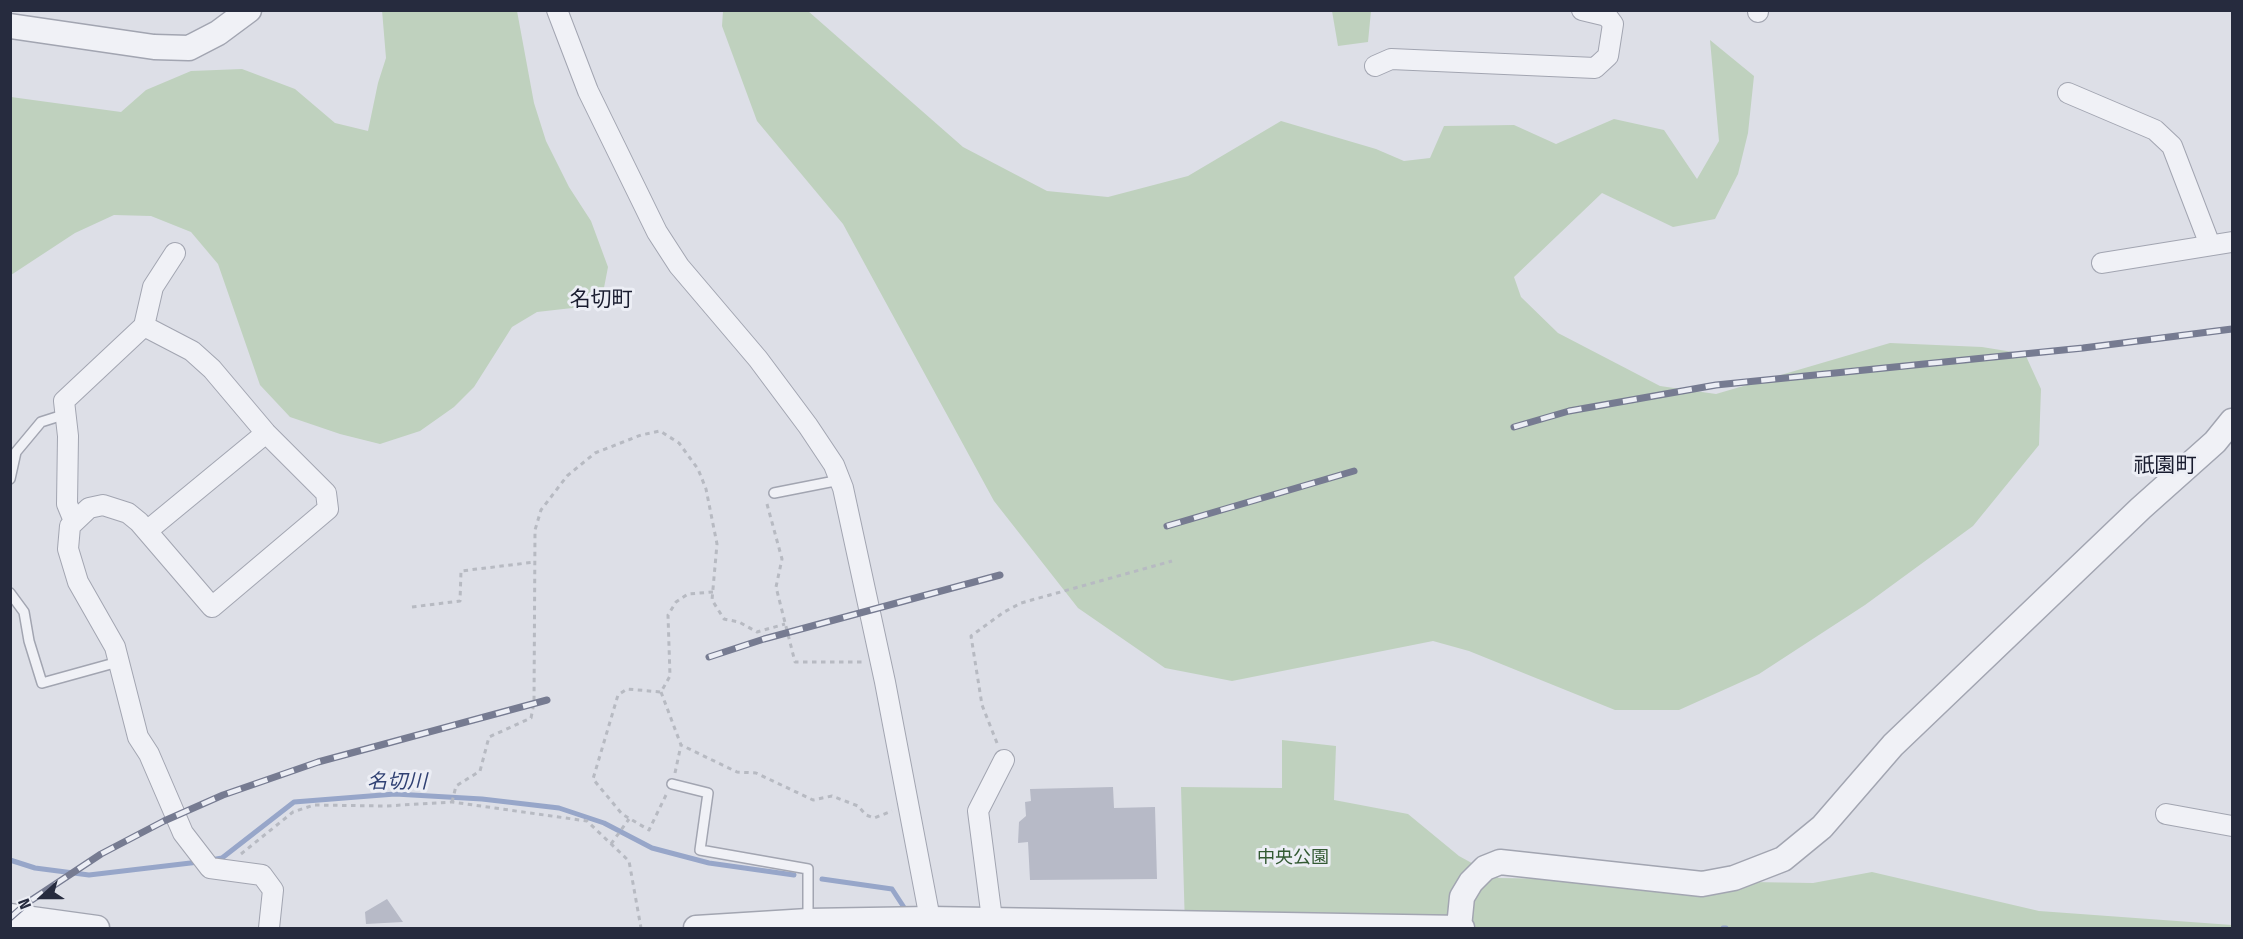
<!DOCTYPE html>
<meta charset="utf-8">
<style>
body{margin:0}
#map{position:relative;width:2243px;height:939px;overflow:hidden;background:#dddfe7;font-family:"Fira Sans Condensed",sans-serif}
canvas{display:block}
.frame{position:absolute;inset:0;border:12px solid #262b3e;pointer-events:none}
.north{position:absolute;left:12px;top:867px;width:60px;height:60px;-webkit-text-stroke:4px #eceef5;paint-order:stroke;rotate:249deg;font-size:16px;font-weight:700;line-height:24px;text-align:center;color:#262b3e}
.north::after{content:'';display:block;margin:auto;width:21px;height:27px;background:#262b3e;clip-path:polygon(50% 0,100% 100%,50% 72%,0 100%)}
</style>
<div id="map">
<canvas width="2243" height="939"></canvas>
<div class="frame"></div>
<div class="north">N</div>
</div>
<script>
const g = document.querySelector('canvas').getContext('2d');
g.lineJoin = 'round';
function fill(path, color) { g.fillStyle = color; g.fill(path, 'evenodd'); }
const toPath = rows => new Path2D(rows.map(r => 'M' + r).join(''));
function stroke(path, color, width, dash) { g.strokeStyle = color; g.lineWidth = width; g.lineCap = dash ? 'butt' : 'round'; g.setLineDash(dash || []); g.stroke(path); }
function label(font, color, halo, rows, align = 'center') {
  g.font = font + ' "Fira Sans Condensed","Noto Sans JP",sans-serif'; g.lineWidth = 6; g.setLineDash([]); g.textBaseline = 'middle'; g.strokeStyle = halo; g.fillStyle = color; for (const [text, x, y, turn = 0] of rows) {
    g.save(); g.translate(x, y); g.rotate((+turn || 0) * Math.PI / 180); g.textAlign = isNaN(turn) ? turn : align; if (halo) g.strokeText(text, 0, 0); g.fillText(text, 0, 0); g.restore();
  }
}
fill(toPath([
 [382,10,517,11,534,103,546,141,569,187,591,221,608,267,603,293,581,307,537,312,512,327,474,387,454,407,420,431,380,444,340,434,290,417,260,385,218,264,191,232,151,216,114,215,75,233,11,275,11,97,121,112,146,90,191,71,242,69,295,89,335,123,368,131,378,83,386,58],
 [723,11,808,11,963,147,1047,191,1108,197,1188,176,1281,121,1376,149,1404,161,1430,158,1444,126,1514,125,1556,144,1614,119,1664,130,1697,179,1719,141,1710,40,1754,76,1748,133,1738,174,1715,219,1673,227,1602,193,1514,277,1521,297,1558,333,1660,386,1716,394,1890,343,1982,347,2025,354,2041,389,2039,445,1973,526,1865,605,1759,674,1679,710,1615,710,1469,651,1433,641,1232,681,1165,668,1078,608,994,501,843,224,757,121,722,26],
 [1332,11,1371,11,1368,42,1338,46],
 [1282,740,1336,746,1334,800,1408,814,1459,856,1499,878,1813,883,1872,872,2039,911,2232,925,2232,928,1185,928,1181,787,1282,788]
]), '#bfd1be');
stroke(toPath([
 [10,860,35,868,89,875,199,862],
 [211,860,222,858,294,802,395,794,482,799,559,808,604,823,652,848,709,863,794,875],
 [822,879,892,889,907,912],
 [1723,928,1726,928]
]), '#97a6c9', 5);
fill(toPath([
 [1113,787,1114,808,1155,807,1157,879,1030,880,1028,842,1018,843,1019,822,1026,816,1025,802,1031,801,1030,789],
 [387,899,403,922,366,924,365,912]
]), '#b7bac7');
const service = toPath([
 [10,479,16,452,41,422,66,414],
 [774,493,840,480],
 [10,593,24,612,29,641,42,683,118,662],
 [672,784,708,793,700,850,808,869,808,919]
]);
const minor = toPath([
 [557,10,588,91,657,232,679,266,758,359,808,426,834,465,843,488,885,682,930,919],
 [1758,10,1758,12],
 [1375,66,1391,59,1595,68,1608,56,1613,24,1607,16,1582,10],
 [2068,93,2155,130,2172,146,2210,245],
 [2102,263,2232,242],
 [144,326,192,351,212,369,266,433,326,493,328,509,212,607,139,522,128,513,103,505,89,508,70,526,68,549,78,582,115,647,138,737,149,754,183,833,210,868,262,875,273,890,269,928],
 [74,521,67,504,68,436,64,401,144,326,153,287,175,253],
 [147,531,266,433],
 [2166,814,2232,826],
 [992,919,978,811,1004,760]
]);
const tertiary = toPath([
 [10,26,154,47,189,48,218,33,249,10],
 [10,916,97,928],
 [1459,927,1462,897,1471,882,1485,868,1500,862,1702,884,1734,878,1783,859,1822,827,1893,745,2141,508,2215,442,2232,421],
 [696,928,808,921,930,919,1462,928]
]);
stroke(service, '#a2a5b1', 12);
stroke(minor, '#a2a5b1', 22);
stroke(tertiary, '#a2a5b1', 27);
stroke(toPath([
 [767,504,782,559,776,587,795,662,863,662],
 [412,607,460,601,461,571,535,562],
 [661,692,681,745,737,772,756,773,813,800,832,796,858,806,866,815,874,818,892,811],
 [997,743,982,705,971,636,1004,612,1021,603,1172,561],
 [675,773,681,745],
 [666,795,649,830,622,814,593,779,618,695,627,689,661,692,670,676,668,615,676,602,688,594,713,592],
 [452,802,456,786,480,771,489,737,531,718,534,703,535,530,541,510,567,476,595,453,641,435,660,431,679,443,698,469,706,489,717,544,712,600,724,619,739,622,757,632,785,624],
 [611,844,629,819],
 [241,854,293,812,314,805,386,806,452,802,587,821,629,861,641,928]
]), '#b7bac2', 3, [4.5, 4.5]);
stroke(service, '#f0f1f6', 9);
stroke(minor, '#f0f1f6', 20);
stroke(tertiary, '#f0f1f6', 24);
const rail = toPath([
 [1514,427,1569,411,1716,385,2083,348,2232,329],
 [1167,526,1354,471],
 [709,657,764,639,1000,575],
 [10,918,27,903,101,854,164,821,223,795,318,762,547,700]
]);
stroke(rail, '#767b91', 7);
stroke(rail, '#eceef5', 4.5, [14]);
label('18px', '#335a33', '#eceef5', [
 ["中央公園",1293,858]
]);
label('italic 20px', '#304173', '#eceef5', [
 ["名切川",397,782]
]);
label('21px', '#191c2f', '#eceef5', [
 ["名切町",601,300],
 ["祇園町",2165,466]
]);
</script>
